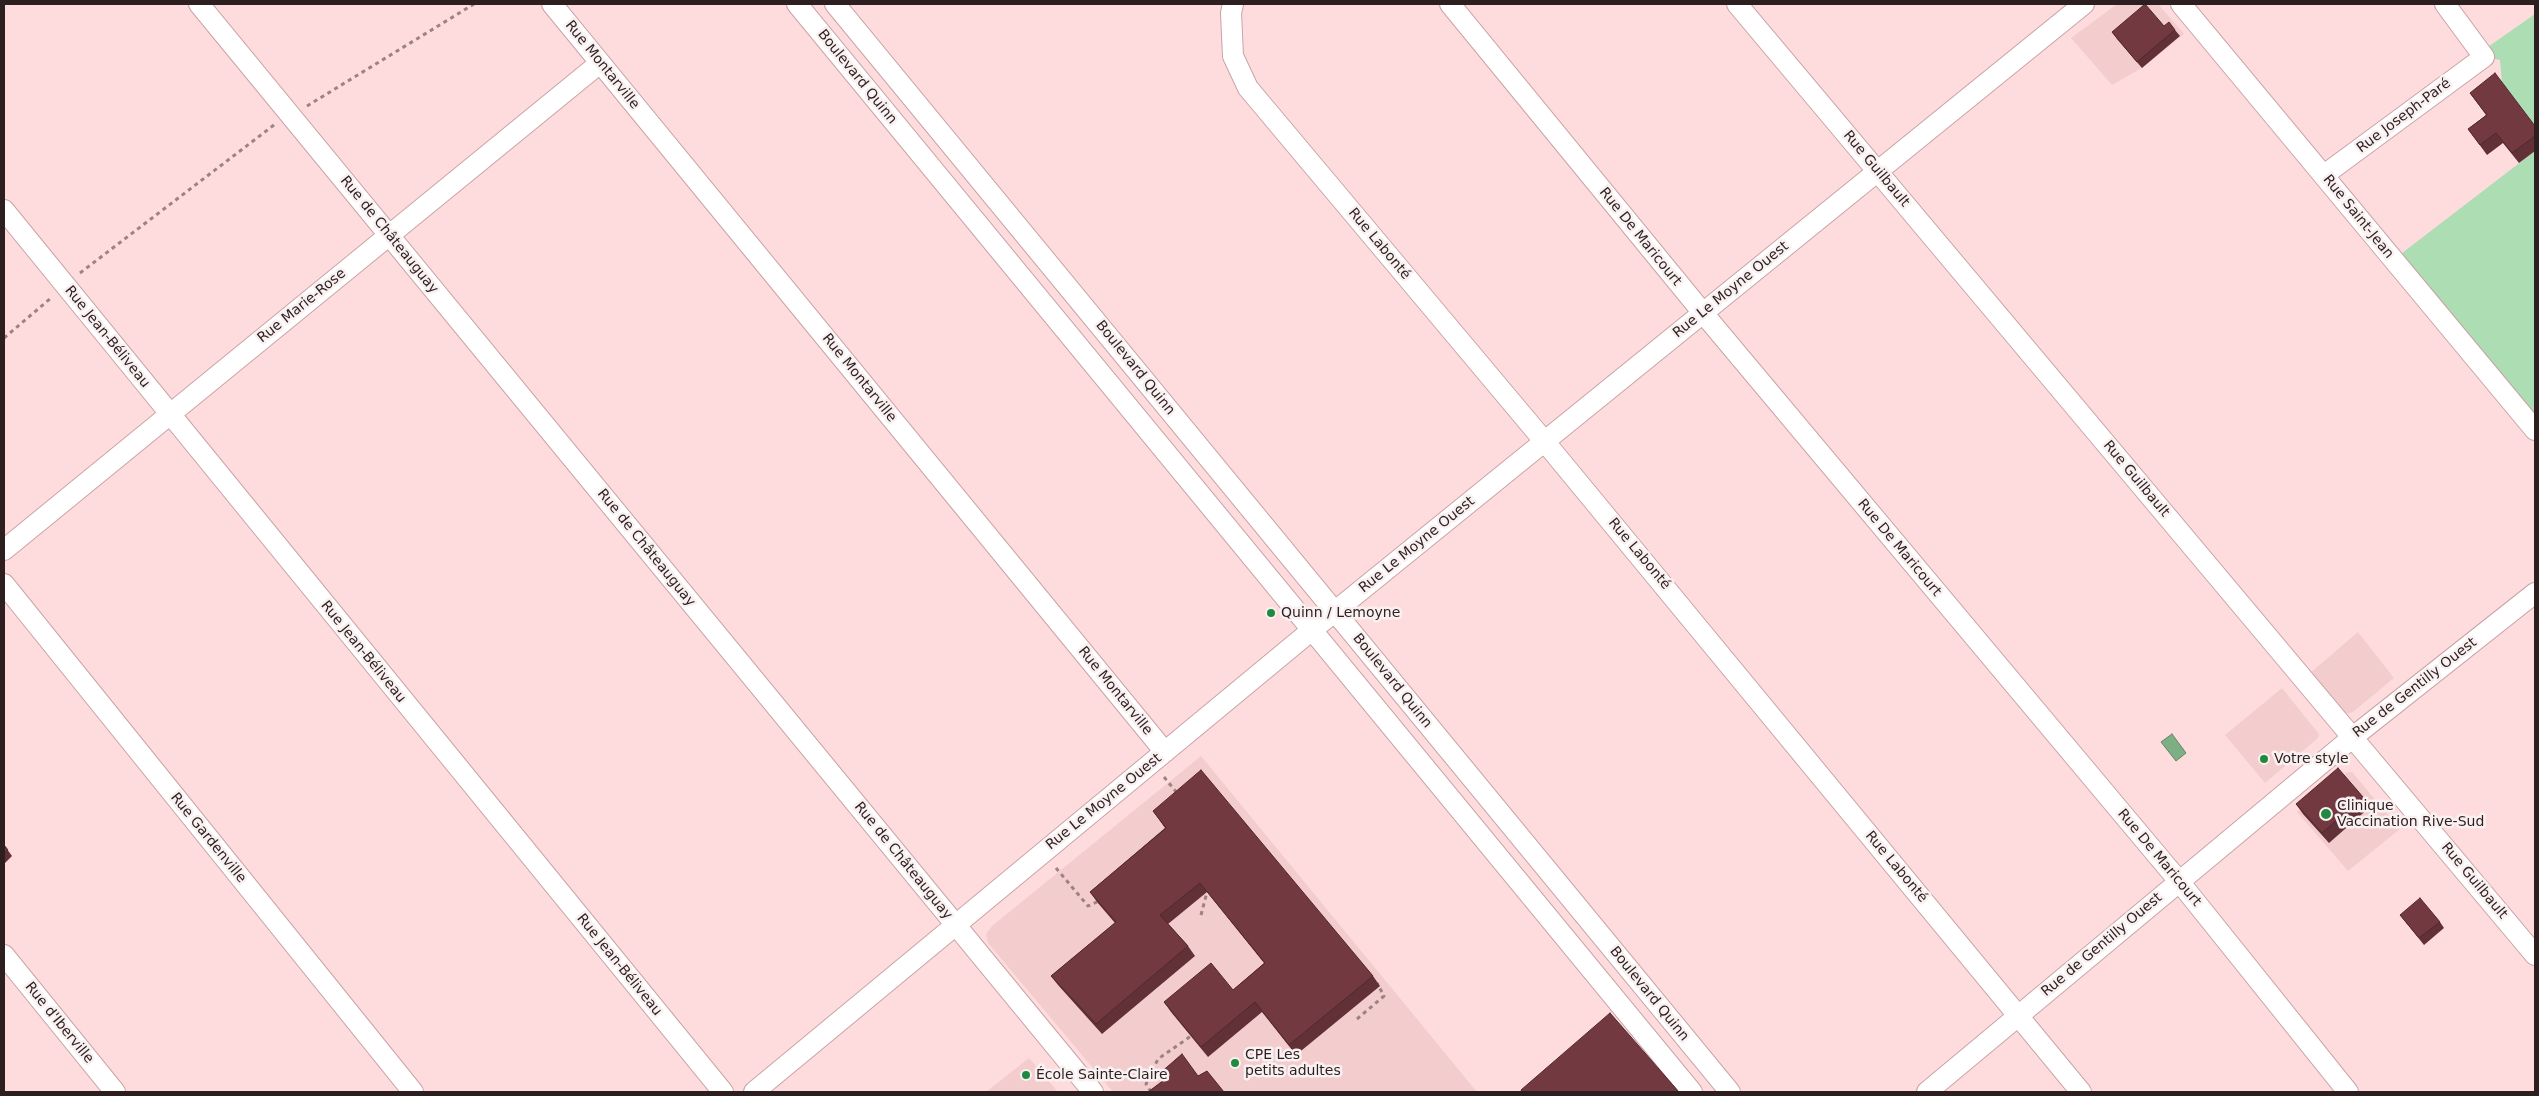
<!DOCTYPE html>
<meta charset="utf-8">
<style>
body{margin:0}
#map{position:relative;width:2539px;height:1096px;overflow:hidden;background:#fedcde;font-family:"DejaVu Sans",sans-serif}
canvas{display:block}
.frame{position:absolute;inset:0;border:5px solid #2d1e1f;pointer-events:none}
</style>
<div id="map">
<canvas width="2539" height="1096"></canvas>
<div class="frame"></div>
</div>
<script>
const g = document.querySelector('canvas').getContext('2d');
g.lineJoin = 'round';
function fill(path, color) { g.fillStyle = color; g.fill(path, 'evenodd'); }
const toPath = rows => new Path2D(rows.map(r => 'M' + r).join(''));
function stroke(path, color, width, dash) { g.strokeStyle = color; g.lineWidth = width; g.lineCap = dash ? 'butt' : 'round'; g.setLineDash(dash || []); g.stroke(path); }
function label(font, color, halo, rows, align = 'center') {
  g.font = font + ' "DejaVu Sans",sans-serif'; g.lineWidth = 5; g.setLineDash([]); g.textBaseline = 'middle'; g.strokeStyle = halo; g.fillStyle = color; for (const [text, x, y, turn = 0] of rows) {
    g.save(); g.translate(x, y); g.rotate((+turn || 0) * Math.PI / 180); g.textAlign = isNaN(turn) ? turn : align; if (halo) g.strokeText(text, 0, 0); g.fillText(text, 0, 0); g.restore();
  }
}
fill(toPath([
 [2117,4,2158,4,2184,34,2142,68,2112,85,2071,38],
 [2358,632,2394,678,2353,712,2346,714,2310,673],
 [2282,688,2319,734,2318,738,2265,783,2225,735],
 [1201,756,1477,1092,1113,1092,988,943,986,934,992,926],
 [2347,772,2352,772,2400,829,2348,871,2297,812],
 [1029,1058,1058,1092,986,1092]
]), '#f3ccce');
fill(toPath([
 [2535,14,2535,127,2502,83,2500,60,2484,57,2485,49],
 [2535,151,2535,430,2393,260]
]), '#acddb3');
const water = toPath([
 [2172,734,2186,753,2176,761,2161,742,2172,734]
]);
fill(water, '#7daf85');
stroke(water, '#658466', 1);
const minor = toPath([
 [199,4,1093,1092],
 [552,4,1165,752],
 [797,4,1692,1092],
 [835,4,1730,1092],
 [1233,4,1231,13,1233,56,1248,88,1545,442,2081,1092],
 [1450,4,1703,313,2178,880,2348,1092],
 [1737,4,2535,955],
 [2181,4,2535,430],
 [2324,175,2484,57,2445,4],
 [4,210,723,1092],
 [4,550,600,63],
 [4,584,413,1092],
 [4,955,115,1092],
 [754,1092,1312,630,2084,4],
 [1927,1092,2353,737,2535,593]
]);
stroke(minor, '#caa3a6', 22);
stroke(toPath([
 [307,106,474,4],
 [80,273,274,125],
 [4,338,51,298],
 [1164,777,1177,793],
 [1056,868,1088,906,1097,902],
 [1201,915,1207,892],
 [1357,1019,1384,996,1377,983],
 [1151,1092,1146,1084,1158,1059,1191,1036]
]), '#9b8283', 3, [4, 4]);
stroke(minor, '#fff', 20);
fill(toPath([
 [2164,26,2175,30,2180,36,2142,68,2117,39,2112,32],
 [2470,93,2535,126,2535,151,2519,163,2503,143,2487,155,2468,129,2486,115],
 [2363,797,2370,807,2329,843,2303,814,2296,804],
 [1153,811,1373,976,1380,986,1296,1055,1262,1012,1208,1057,1171,1012,1164,1002,1233,990,1264,963,1207,892,1168,924,1188,946,1195,956,1102,1034,1058,985,1051,976,1115,923,1097,902,1090,892,1165,828],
 [4,845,12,856,4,864],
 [2400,915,2440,922,2444,928,2424,945]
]), '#623137');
const building = toPath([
 [2145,4,2164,26,2169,22,2175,30,2137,62,2112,32,2145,4],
 [2495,73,2535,126,2535,136,2512,153,2496,133,2480,145,2468,129,2487,115,2470,93,2495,73],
 [2338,768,2363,797,2322,833,2296,804,2338,768],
 [1201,770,1373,976,1289,1045,1255,1002,1201,1047,1164,1002,1211,963,1233,990,1265,963,1200,883,1160,915,1188,946,1096,1024,1051,976,1116,922,1090,892,1166,828,1153,811,1201,770],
 [4,845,8,850,4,853,4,845],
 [2420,898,2440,922,2419,938,2400,915,2420,898],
 [1610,1013,1679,1092,1522,1092,1521,1090,1610,1013],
 [1182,1054,1198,1076,1207,1071,1224,1092,1148,1092,1164,1080,1159,1074,1182,1054]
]);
fill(building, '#723940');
stroke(building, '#50282d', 1);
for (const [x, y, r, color] of [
 [1271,613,5,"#1f8940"],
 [2264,759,5,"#1f8940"],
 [2326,814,6,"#1f8940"],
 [1235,1063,5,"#1f8940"],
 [1026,1075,5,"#1f8940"]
]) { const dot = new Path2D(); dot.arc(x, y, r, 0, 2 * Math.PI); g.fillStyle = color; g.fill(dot); stroke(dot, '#f9f1f1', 2); }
label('14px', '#2d1e1f', '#f9f1f1', [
 ["Rue Montarville",602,65,51],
 ["Boulevard Quinn",857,77,51],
 ["Rue Joseph-Paré",2404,116,-37],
 ["Rue Guilbault",1876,169,50],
 ["Rue Saint-Jean",2358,217,51],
 ["Rue de Châteauguay",389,235,51],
 ["Rue De Maricourt",1640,237,51],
 ["Rue Labonté",1379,244,50],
 ["Rue Le Moyne Ouest",1731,290,-39],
 ["Rue Marie-Rose",302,306,-39],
 ["Rue Jean-Béliveau",107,337,51],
 ["Boulevard Quinn",1135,368,51],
 ["Rue Montarville",859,378,51],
 ["Rue Guilbault",2136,479,50],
 ["Rue Le Moyne Ouest",1417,545,-39],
 ["Rue de Châteauguay",646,548,51],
 ["Rue De Maricourt",1899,548,50],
 ["Rue Labonté",1639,554,50],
 ["Rue Jean-Béliveau",363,652,51],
 ["Boulevard Quinn",1392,681,51],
 ["Rue de Gentilly Ouest",2415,688,-38],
 ["Rue Montarville",1115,691,51],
 ["Rue Le Moyne Ouest",1104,802,-39],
 ["Rue Gardenville",208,838,51],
 ["Rue De Maricourt",2159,858,50],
 ["Rue de Châteauguay",903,861,51],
 ["Rue Labonté",1896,867,50],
 ["Rue Guilbault",2474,881,50],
 ["Rue de Gentilly Ouest",2102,945,-40],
 ["Rue Jean-Béliveau",619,965,51],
 ["Boulevard Quinn",1649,994,51],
 ["Rue d'Iberville",59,1023,51]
]);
label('14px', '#2d1e1f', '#f9f1f1', [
 ["Quinn / Lemoyne",1281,613],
 ["Votre style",2274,759],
 ["Clinique",2337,806],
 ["Vaccination Rive-Sud",2337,822],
 ["CPE Les",1245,1055],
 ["petits adultes",1245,1071],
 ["École Sainte-Claire",1036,1075]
], 'left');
</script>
